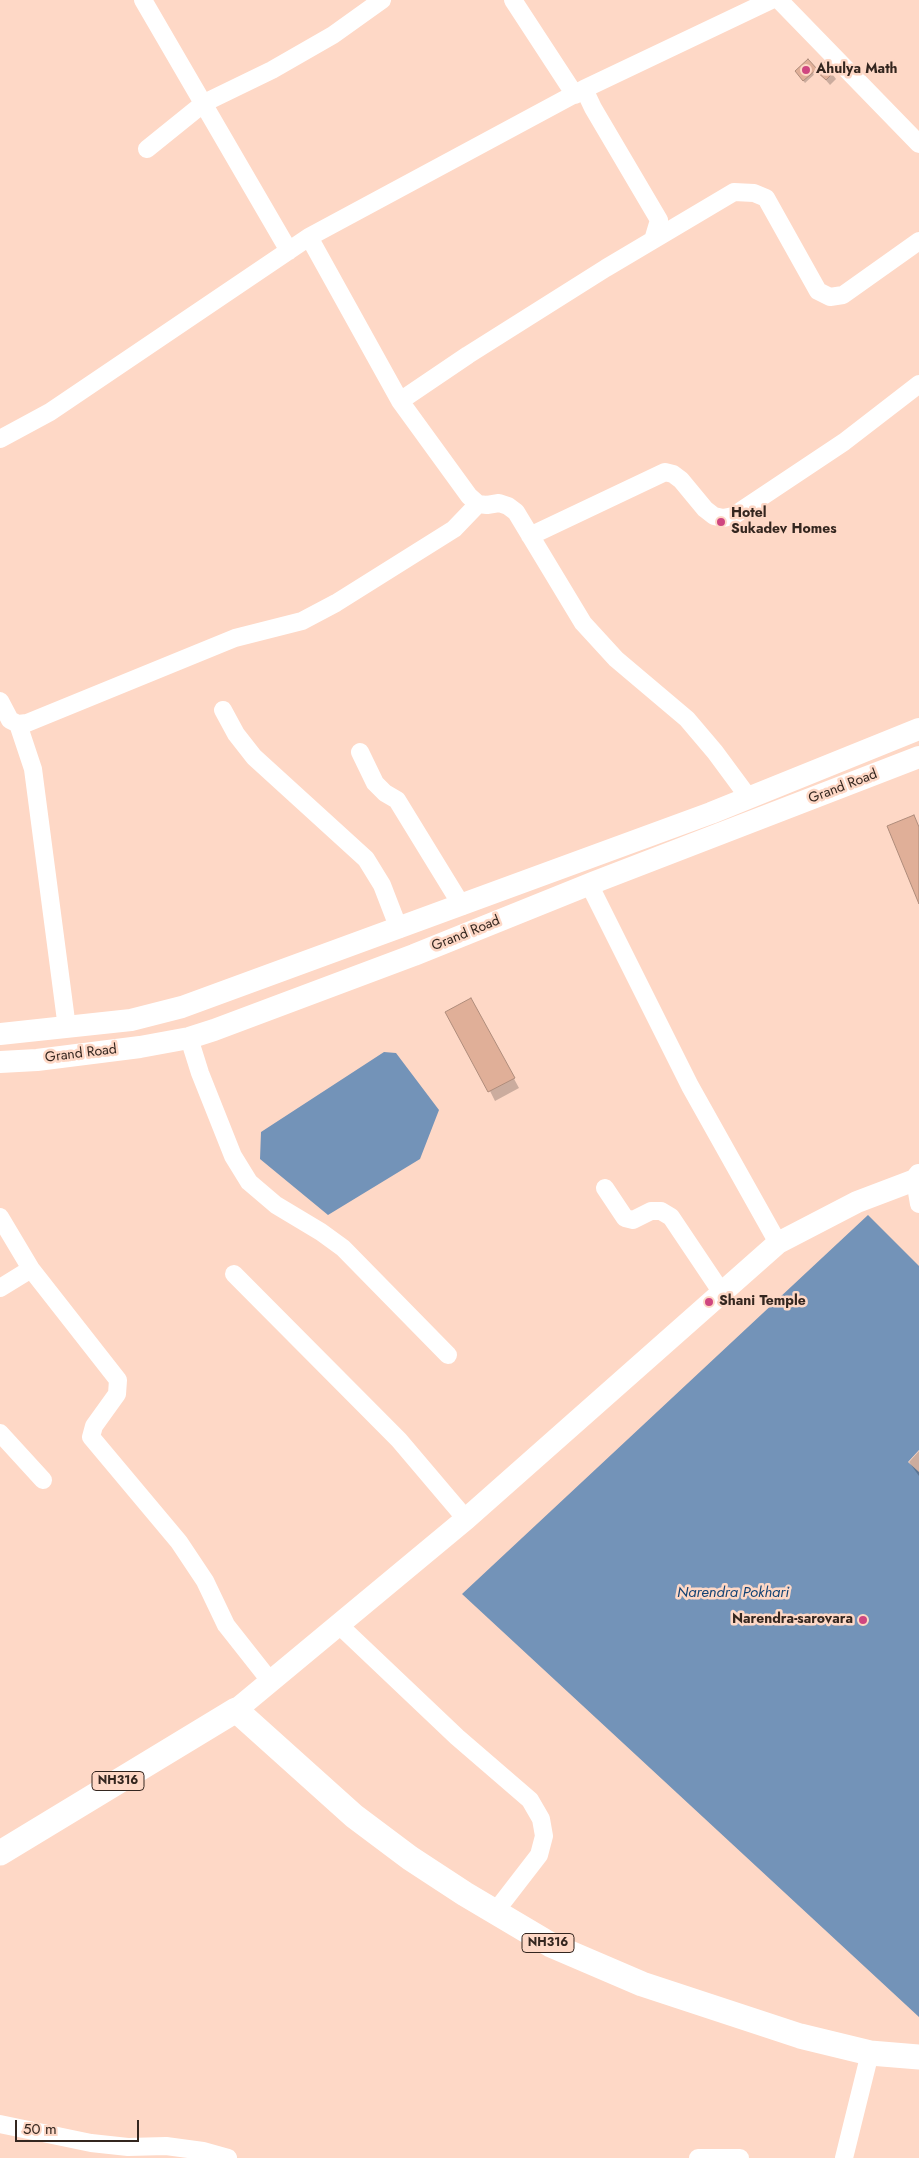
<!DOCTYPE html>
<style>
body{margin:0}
#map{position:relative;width:919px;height:2158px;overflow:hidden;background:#fed8c6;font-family:Jost,sans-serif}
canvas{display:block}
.scale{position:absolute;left:15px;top:2120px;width:124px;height:22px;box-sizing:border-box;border:2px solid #34261f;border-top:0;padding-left:6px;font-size:15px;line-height:18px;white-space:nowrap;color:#34261f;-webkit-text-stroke:4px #fed8c6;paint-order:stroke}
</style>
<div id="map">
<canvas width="919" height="2158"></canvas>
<div class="scale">50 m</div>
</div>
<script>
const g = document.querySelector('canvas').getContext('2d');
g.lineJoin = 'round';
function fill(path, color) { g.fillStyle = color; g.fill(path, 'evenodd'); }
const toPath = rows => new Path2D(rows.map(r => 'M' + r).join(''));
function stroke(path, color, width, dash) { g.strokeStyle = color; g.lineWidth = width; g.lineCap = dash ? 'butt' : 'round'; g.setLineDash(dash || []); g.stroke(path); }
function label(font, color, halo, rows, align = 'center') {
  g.font = font + ' Jost,sans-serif'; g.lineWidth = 5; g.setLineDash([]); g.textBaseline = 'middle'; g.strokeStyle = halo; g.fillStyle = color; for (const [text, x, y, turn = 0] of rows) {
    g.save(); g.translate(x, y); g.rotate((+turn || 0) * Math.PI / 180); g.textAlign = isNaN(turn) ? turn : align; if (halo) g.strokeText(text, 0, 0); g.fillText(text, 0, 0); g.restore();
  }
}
fill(toPath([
 [384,1052,396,1053,439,1110,420,1159,328,1215,260,1159,261,1132],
 [868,1215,919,1266,919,1450,908,1462,919,1472,919,2017,462,1594]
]), '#7393b8');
fill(toPath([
 [825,64,836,79,830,85,818,71,805,83,798,74,816,70,817,72],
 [476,1009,519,1088,495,1101,490,1091],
 [919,1451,919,1476,909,1462]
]), '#0003');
const building = toPath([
 [808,59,817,69,803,81,795,71,808,59],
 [825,62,834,72,826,80,816,71,825,62],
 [914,815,919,827,919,904,887,826,914,815],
 [471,998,515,1078,488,1092,445,1012,471,998]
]);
fill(building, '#e0af98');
stroke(building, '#af8c7b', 1);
stroke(toPath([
 [143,0,289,251],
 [513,0,575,95],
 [779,0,919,144],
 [584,89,593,108,659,220,653,240],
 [147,149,204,103,272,70,333,35,382,0],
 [309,237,400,401,469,496,478,504,487,505,499,503,508,506,516,512,583,623,616,659,687,719,715,752,749,798],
 [400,401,468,355,606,268,734,192,754,193,766,198,818,291,830,297,843,295,919,241],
 [0,439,50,412,309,237,584,89,771,0],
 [530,536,665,472,673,474,681,480,705,509,714,516,723,518,733,516,844,442,919,384],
 [0,701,10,720,18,724,27,723,235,638,302,621,336,603,454,529,478,504],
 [223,710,236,734,254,757,366,859,382,885,399,929],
 [18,724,33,769,67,1028],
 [360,752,375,783,385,793,397,800,462,906],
 [589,884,690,1086,778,1243],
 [189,1038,200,1073,233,1156,249,1182,276,1205,321,1232,343,1248,448,1355],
 [915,1180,919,1204],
 [605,1188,625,1218,633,1220,651,1211,661,1211,671,1217,722,1293],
 [0,1217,31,1269,118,1380,117,1394,94,1426,91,1437,179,1542,205,1581,226,1625,271,1682],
 [234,1274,399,1440,466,1519],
 [0,1288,31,1269],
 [0,1433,43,1480],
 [339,1625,457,1737,530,1800,541,1819,544,1836,539,1855,495,1912],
 [0,2124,91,2143,128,2147,166,2146,203,2151,228,2158],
 [698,2158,740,2158],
 [844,2158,870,2053]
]), '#fff', 18);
stroke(toPath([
 [0,1034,131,1020,182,1007,711,813,919,729],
 [0,1062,37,1060,140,1047,189,1038,214,1030,414,955,595,882,919,757],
 [236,1710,466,1519,778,1243,857,1202,915,1180,919,1175]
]), '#fff', 22);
stroke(toPath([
 [0,1853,236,1710,354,1816,410,1858,465,1894,551,1945,642,1984,800,2036,870,2053,919,2057]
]), '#fff', 25);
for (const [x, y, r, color] of [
 [806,70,5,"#cf4680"],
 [721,522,5,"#cf4680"],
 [709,1302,5,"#cf4680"],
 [863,1620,5,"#cf4680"]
]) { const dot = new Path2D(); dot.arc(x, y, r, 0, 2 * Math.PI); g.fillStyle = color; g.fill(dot); stroke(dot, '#fed8c6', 2); }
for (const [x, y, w] of [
 [118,1781,52],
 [548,1943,52]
]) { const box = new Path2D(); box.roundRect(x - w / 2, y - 9.5, w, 19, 4); g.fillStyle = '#fed8c6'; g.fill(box); stroke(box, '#34261f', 1); }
label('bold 12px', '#34261f', null, [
 ["NH316",118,1781],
 ["NH316",548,1943]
]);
label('bold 14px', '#34261f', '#fed8c6', [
 ["Ahulya Math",816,70],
 ["Hotel",731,514],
 ["Sukadev Homes",731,530],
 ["Shani Temple",719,1302],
 ["Narendra-sarovara",853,1620,"right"]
], 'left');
label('14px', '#34261f', '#fed8c6', [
 ["Grand Road",843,787,-21],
 ["Grand Road",466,934,-22],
 ["Grand Road",81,1054,-7]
]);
label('italic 15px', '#144374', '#fed8c6', [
 ["Narendra Pokhari",733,1593]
]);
</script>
